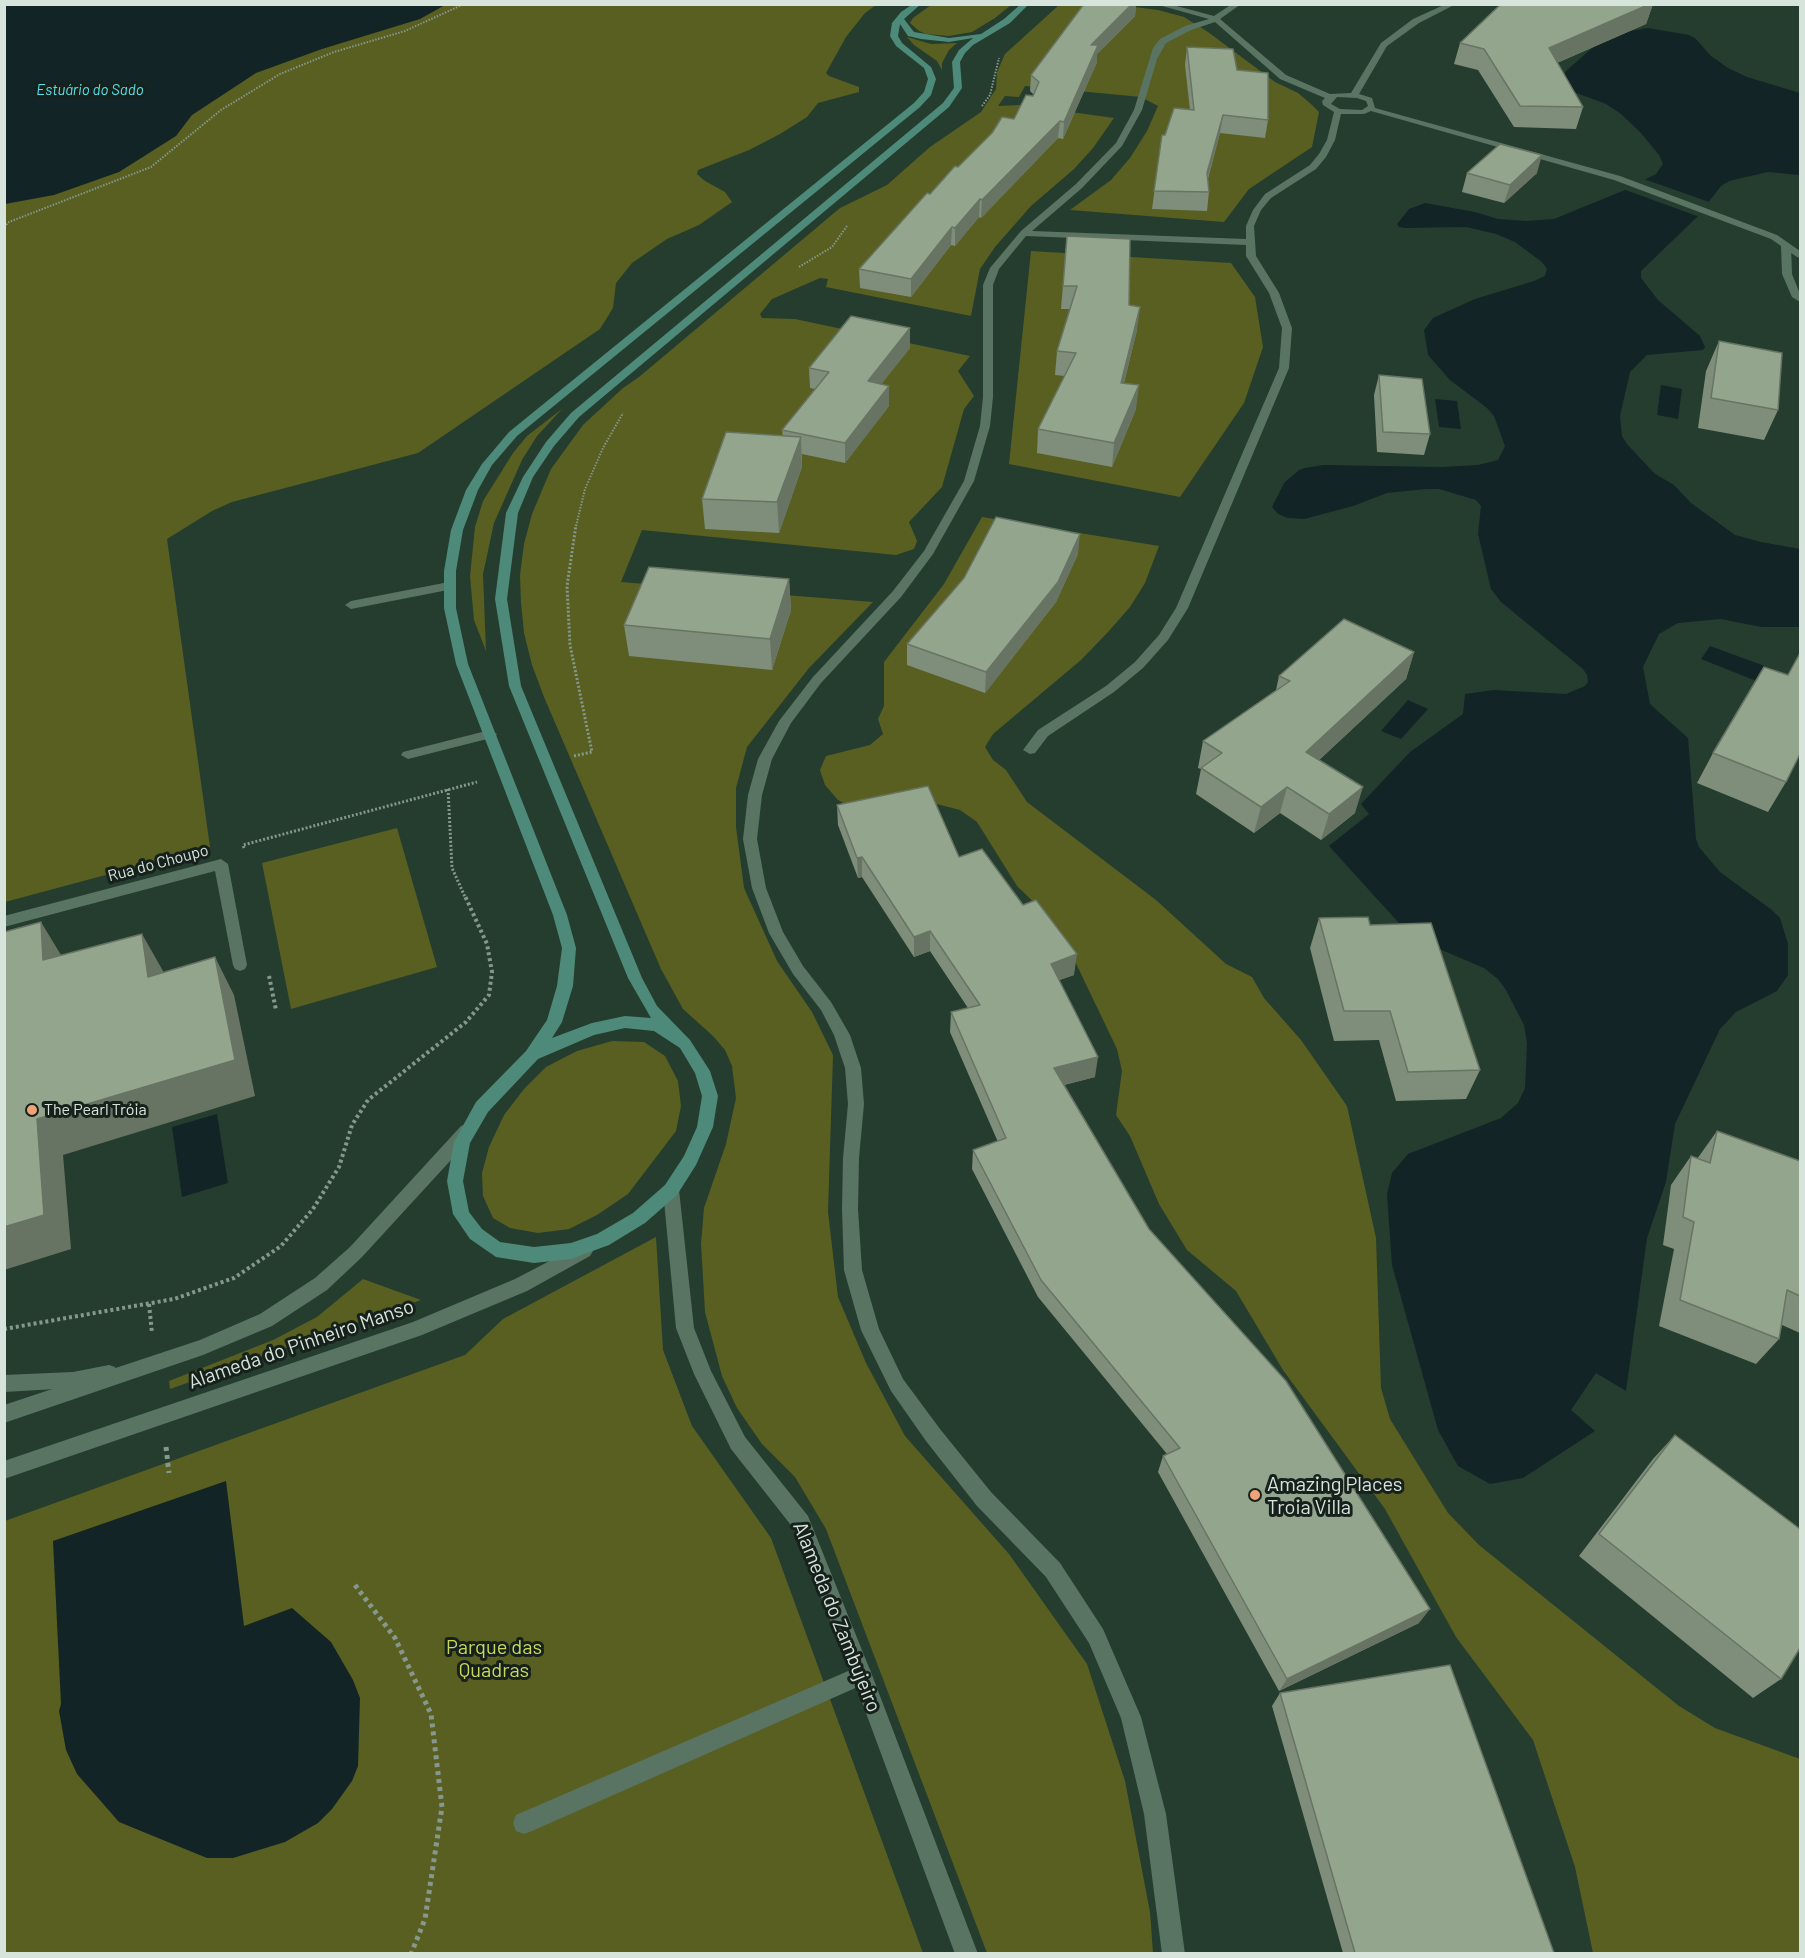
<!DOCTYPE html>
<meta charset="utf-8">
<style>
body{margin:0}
#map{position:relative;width:1805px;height:1958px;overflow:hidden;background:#253d2f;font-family:Barlow,sans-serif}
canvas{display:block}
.frame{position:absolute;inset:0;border:6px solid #d6e4db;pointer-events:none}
</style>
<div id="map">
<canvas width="1805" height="1958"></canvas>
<div class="frame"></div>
</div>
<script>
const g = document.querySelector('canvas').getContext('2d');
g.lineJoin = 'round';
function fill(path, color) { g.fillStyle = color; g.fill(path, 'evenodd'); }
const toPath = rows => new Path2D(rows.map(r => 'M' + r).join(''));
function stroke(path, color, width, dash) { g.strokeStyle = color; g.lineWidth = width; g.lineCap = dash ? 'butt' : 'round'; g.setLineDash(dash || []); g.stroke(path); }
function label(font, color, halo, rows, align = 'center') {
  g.font = font + ' Barlow,sans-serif'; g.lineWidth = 6; g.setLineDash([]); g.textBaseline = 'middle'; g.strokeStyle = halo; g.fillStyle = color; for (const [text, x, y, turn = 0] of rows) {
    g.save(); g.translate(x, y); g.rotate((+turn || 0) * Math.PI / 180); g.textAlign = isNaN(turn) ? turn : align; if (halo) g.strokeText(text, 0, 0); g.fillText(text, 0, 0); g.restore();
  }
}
fill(toPath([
 [148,5,876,5,865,13,846,37,826,73,829,76,859,87,859,92,818,103,807,117,780,134,749,150,698,170,697,174,705,181,725,192,732,202,699,225,667,239,632,263,616,283,613,308,600,329,418,453,232,502,212,511,167,539,210,847,5,902,5,49],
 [931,5,931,4,1011,5,995,18,972,32,949,36,926,34,919,31,910,23,913,18],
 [1059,5,1119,5,1158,10,1184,17,1208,32,1275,82,1298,93,1311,104,1319,112,1312,147,1249,189,1224,222,1070,210,1111,180,1130,158,1147,131,1158,106,1141,97,1025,86,1019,97,1005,96,998,106,1020,105,1114,118,1093,148,1074,169,1031,206,995,247,980,269,971,316,826,287,828,279,820,278,772,299,760,314,762,318,795,319,970,356,958,371,974,396,964,409,942,487,909,522,917,541,914,549,896,555,642,530,621,582,873,602,809,668,747,747,736,788,736,827,744,888,777,961,812,1012,833,1055,828,1212,838,1297,866,1363,905,1436,1009,1554,1087,1664,1125,1781,1150,1912,1153,1953,987,1953,826,1529,795,1477,762,1444,737,1408,722,1376,705,1312,701,1244,704,1208,726,1144,736,1098,732,1066,725,1050,713,1036,683,1009,661,969,544,697,532,665,524,633,521,603,520,575,524,544,532,514,551,469,583,425,623,388,639,377,840,208,887,185,930,147,981,112,996,89,997,72,1005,54],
 [907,37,931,44,957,43,949,50,942,63,942,70,937,61,914,45],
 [1031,251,1231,263,1255,297,1263,347,1244,403,1180,497,1009,464],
 [562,409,537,436,522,460,494,523,483,574,486,651,474,620,470,576,475,527,483,501,513,453,527,436],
 [982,517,1159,546,1145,583,1130,607,1109,631,1081,660,993,734,985,747,993,760,1006,770,1027,802,1156,900,1226,964,1252,977,1264,998,1301,1040,1347,1106,1376,1238,1381,1388,1390,1419,1448,1513,1479,1545,1679,1706,1715,1728,1800,1759,1800,1953,1593,1953,1575,1867,1533,1740,1456,1637,1385,1509,1283,1370,1236,1291,1187,1250,1159,1204,1130,1136,1116,1115,1122,1071,1117,1049,1071,953,1050,918,1017,886,977,822,960,810,929,802,855,809,838,800,825,785,820,770,826,756,870,745,883,734,878,719,884,706,884,662,944,584],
 [397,828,437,967,291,1009,262,863],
 [612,1041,644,1042,665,1056,678,1081,681,1106,676,1131,628,1194,597,1215,569,1229,538,1233,510,1228,493,1218,483,1196,482,1173,489,1147,504,1115,524,1089,546,1067,577,1051],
 [656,1237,663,1350,692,1426,771,1538,923,1953,5,1954,5,1521,465,1355,503,1319],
 [363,1279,421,1300,170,1389,169,1381,273,1340,317,1317]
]), '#585f21');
fill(toPath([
 [5,4,445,4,445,5,420,19,322,49,256,73,192,115,176,136,119,172,54,195,5,204],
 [1648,28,1689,35,1695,38,1711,56,1728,68,1747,77,1800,93,1800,175,1768,172,1729,181,1721,186,1697,217,1641,271,1641,278,1658,300,1700,336,1705,347,1703,350,1647,355,1630,372,1620,416,1622,436,1627,444,1655,474,1674,485,1691,503,1735,535,1761,542,1800,549,1800,627,1761,627,1721,619,1678,623,1659,634,1643,667,1650,704,1688,738,1696,839,1699,847,1720,872,1772,910,1780,918,1788,944,1788,975,1777,991,1736,1012,1720,1029,1675,1124,1666,1182,1647,1238,1626,1391,1596,1373,1571,1410,1595,1431,1523,1478,1490,1484,1458,1466,1438,1430,1392,1265,1387,1194,1392,1173,1408,1154,1501,1118,1518,1103,1525,1088,1527,1043,1524,1025,1506,990,1498,979,1484,968,1430,945,1408,933,1329,846,1369,814,1361,804,1410,752,1463,714,1465,694,1494,690,1566,694,1585,686,1588,682,1587,675,1583,669,1501,602,1491,589,1478,534,1481,506,1476,500,1439,489,1426,489,1387,493,1353,506,1304,519,1288,518,1278,514,1272,507,1284,483,1299,470,1305,468,1323,465,1442,467,1478,465,1498,460,1505,446,1494,416,1487,408,1450,380,1428,355,1424,330,1433,318,1475,299,1534,281,1545,276,1547,269,1542,262,1515,242,1496,234,1466,227,1405,228,1399,227,1397,224,1409,209,1425,203,1475,212,1498,219,1526,221,1554,219,1625,190,1656,174,1663,164,1659,155,1641,133,1621,114,1606,104,1571,91,1562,79,1566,71,1607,35],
 [1661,385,1682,389,1678,419,1657,415],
 [1435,399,1457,401,1461,429,1439,427],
 [1710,646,1773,669,1764,684,1701,659],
 [1408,700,1428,709,1401,739,1381,731],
 [217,1114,228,1183,182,1197,172,1127],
 [226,1481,244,1626,292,1608,331,1642,353,1680,360,1698,358,1766,352,1781,332,1809,318,1823,285,1842,233,1858,207,1858,119,1822,77,1774,66,1750,59,1711,61,1704,53,1541]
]), '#122425');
fill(toPath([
 [1641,178,1712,203,1705,212,1697,216,1620,188]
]), '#253d2f');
stroke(toPath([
 [982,106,990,95,999,58],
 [4,227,9,222,151,167,221,110,280,74,334,52,405,31,464,4],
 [799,267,832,247,847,226],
 [576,526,585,489,603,448,623,413]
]), '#86988d', 2, [1.5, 1.5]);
stroke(toPath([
 [574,756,592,752,570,645,567,586,576,525],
 [448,789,452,868,465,897],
 [244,848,243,845,477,782]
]), '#86988d', 3, [2, 2]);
stroke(toPath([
 [269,976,276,1010],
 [149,1304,152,1333],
 [4,1329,174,1299,234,1278,281,1246,313,1209,339,1167,352,1125,368,1100,466,1022,489,995,492,972,487,944,465,896]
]), '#86988d', 4, [3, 3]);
stroke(toPath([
 [166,1447,169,1473],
 [355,1585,395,1638,431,1714,442,1807,425,1919,411,1954]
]), '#86988d', 5, [4, 4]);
fill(toPath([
 [1786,243,1791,246,1792,274,1800,294,1800,302,1792,297,1782,274,1781,246,1786,243],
 [449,582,455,586,453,589,351,609,345,605,351,601,449,582],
 [490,730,497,734,495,737,408,759,401,755,403,752,490,730],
 [109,1365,115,1367,118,1373,115,1379,109,1381,73,1388,4,1392,4,1375,73,1372,109,1365],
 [862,1665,869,1668,872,1675,869,1682,532,1831,524,1834,516,1831,513,1823,516,1815,862,1665]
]), '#5a7464');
fill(toPath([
 [1155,4,1169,4,1214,16,1232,4,1241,4,1220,19,1286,75,1330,94,1351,93,1381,43,1413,19,1446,4,1456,4,1419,23,1387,46,1359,94,1372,98,1375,108,1620,176,1777,235,1800,251,1800,258,1797,257,1771,239,1614,180,1371,111,1364,114,1341,114,1335,140,1326,157,1316,169,1271,198,1261,210,1254,226,1256,256,1279,293,1292,328,1289,368,1188,608,1168,640,1143,668,1114,692,1048,736,1035,753,1030,754,1023,750,1038,730,1106,686,1135,662,1159,635,1176,608,1279,368,1282,328,1269,293,1246,256,1246,245,1026,236,999,269,993,285,993,397,990,426,974,481,933,554,901,597,821,683,791,723,772,759,762,795,757,839,766,888,783,932,803,966,831,1002,850,1035,861,1068,864,1104,859,1158,858,1209,862,1270,879,1329,903,1379,940,1429,991,1492,1060,1563,1103,1629,1141,1717,1166,1814,1185,1954,1162,1954,1144,1814,1121,1718,1089,1643,1046,1577,977,1506,926,1441,891,1391,861,1330,844,1270,842,1209,843,1158,848,1104,845,1068,834,1035,821,1010,793,974,769,933,752,888,743,839,748,795,758,759,779,721,813,677,893,591,924,551,964,481,980,426,983,397,983,285,990,268,1021,231,1076,184,1116,143,1134,110,1153,48,1160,39,1185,26,1209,19,1155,4],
 [1215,22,1280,79,1325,98,1322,101,1323,105,1334,112,1327,140,1319,154,1310,165,1265,194,1253,210,1246,226,1246,239,1032,231,1082,188,1122,146,1142,110,1157,59,1166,43,1191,30,1215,22],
 [1337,97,1357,98,1366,101,1368,106,1362,110,1340,109,1331,104,1337,97],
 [221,859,228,864,247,965,245,969,240,971,235,969,233,965,215,871,4,927,4,916,221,859],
 [467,1124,473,1126,475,1131,473,1136,362,1257,327,1290,272,1326,203,1355,4,1423,4,1405,200,1340,260,1314,315,1278,350,1247,461,1126,467,1124],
 [671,1183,677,1185,679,1190,694,1328,711,1371,745,1437,808,1516,872,1675,978,1954,955,1954,852,1675,794,1529,731,1449,694,1374,676,1328,663,1190,665,1185,671,1183],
 [584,1243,590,1246,593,1251,590,1256,527,1291,422,1335,4,1479,4,1461,413,1322,515,1279,584,1243]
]), '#5a7464');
fill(toPath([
 [913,4,921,4,904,19,914,32,949,38,981,34,1004,19,1021,4,1029,4,1010,23,973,45,965,53,960,62,962,88,949,107,579,417,554,446,533,477,518,513,507,599,521,686,642,978,657,1006,690,1040,710,1071,718,1096,713,1127,696,1165,677,1195,645,1223,609,1245,571,1259,534,1263,496,1257,470,1239,453,1214,447,1181,454,1142,476,1102,526,1051,547,1020,557,986,562,948,553,915,456,664,444,608,444,571,451,530,466,490,482,464,509,432,914,103,924,92,928,79,924,68,896,46,890,36,892,23,901,12,913,4],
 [900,24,908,36,921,39,949,42,973,38,959,50,952,62,954,88,943,103,571,413,546,442,523,477,506,513,495,599,509,686,628,978,651,1018,625,1016,592,1023,552,1038,562,1022,573,986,576,948,567,915,468,664,456,608,456,571,463,530,478,490,492,465,517,436,920,107,931,95,936,79,931,67,902,43,898,36,900,24],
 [625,1028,654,1031,680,1048,695,1073,702,1096,697,1127,684,1156,665,1185,633,1213,597,1234,571,1243,534,1247,500,1242,482,1229,469,1212,463,1181,470,1143,488,1112,538,1059,594,1035,625,1028]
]), '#4e8a79');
fill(toPath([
 [1084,4,1136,4,1135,16,1097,54,1097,62,1063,139,1058,138,981,218,979,217,955,246,951,245,911,297,860,288,859,269,930,194,958,167,1014,119,1033,96,1033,94,1030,91,1031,75],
 [1501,4,1653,4,1646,24,1557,63,1583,107,1576,129,1514,127,1478,70,1454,64,1460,43],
 [1187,47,1237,70,1268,120,1265,138,1220,133,1208,179,1209,192,1207,211,1152,209,1162,135,1165,135,1190,110,1185,65],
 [1467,173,1537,173,1504,203,1462,192],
 [1067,236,1129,305,1137,330,1124,383,1136,409,1112,467,1037,453,1038,429,1065,376,1055,375,1057,351,1070,309,1061,309],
 [1719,341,1778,410,1764,440,1698,428,1706,371],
 [910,348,881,384,889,386,889,406,845,463,802,454,802,467,779,533,705,529,702,499,783,436,782,430,815,389,810,388,809,368],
 [1379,375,1430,434,1424,455,1377,452,1374,395],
 [1078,554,1056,602,985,693,907,665,907,644],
 [789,579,791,610,772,670,629,656,624,625],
 [1414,652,1406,679,1319,760,1355,813,1321,840,1280,813,1254,833,1196,794,1201,769,1198,768,1203,741,1276,690,1279,676],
 [1788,675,1786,782,1768,812,1697,783,1713,753],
 [837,805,959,857,1074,975,1059,980,1095,1077,1064,1085,1149,1229,1419,1623,1279,1691,1158,1472,1163,1456,1167,1454,1038,1297,972,1169,973,1150,998,1142,950,1032,951,1012,968,1008,930,951,914,957,862,877,858,878,838,825],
 [1319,918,1370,925,1480,1070,1466,1099,1396,1101,1379,1040,1334,1041,1310,948],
 [1717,1131,1800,1161,1800,1333,1782,1325,1779,1339,1756,1364,1659,1326,1674,1249,1663,1245,1671,1185,1691,1156,1697,1159],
 [1675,1435,1781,1679,1753,1698,1579,1556,1653,1459],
 [1280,1693,1553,1953,1343,1953,1272,1706]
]), '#7f8e7a');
fill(toPath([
 [1132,4,1136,4,1135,16,1097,54,1097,62,1063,139,1064,122,1091,45],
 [1650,4,1653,4,1646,24,1543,69,1549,48],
 [1223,115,1220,133,1204,191,1207,173],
 [1060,121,1058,138,981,218,982,200],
 [1542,155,1537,173,1504,203,1510,185],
 [980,199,979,217,955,246,955,228],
 [952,227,951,245,911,297,911,279],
 [1140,307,1137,330,1118,406,1121,383],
 [910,328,910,348,868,401,868,381],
 [1139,385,1136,409,1112,467,1114,443],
 [889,386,889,406,845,463,845,443],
 [801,437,802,467,779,533,777,502],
 [1080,534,1078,554,1056,602,985,693,986,672],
 [789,579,791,610,772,670,770,639],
 [1414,652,1406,679,1300,778,1306,752],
 [1287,787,1280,813,1254,833,1261,807],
 [1363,787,1355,813,1321,840,1329,814],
 [862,857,862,877,858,878,857,858],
 [41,922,64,960,43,960],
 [930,931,930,951,914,957,914,937],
 [142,934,163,971,169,1014,148,977],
 [1077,954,1074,975,1049,984,1051,964],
 [215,957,234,995,255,1096,63,1155,71,1249,4,1270,4,1227,37,1119],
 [1098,1057,1095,1077,1052,1088,1054,1068],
 [1430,1609,1419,1623,1279,1691,1287,1679]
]), '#687463');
const building = toPath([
 [1084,4,1132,4,1091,45,1098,45,1064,122,1060,121,982,200,980,199,955,228,952,227,911,279,859,269,927,193,930,194,955,166,958,167,992,133,1002,117,1014,119,1026,95,1033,96,1039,82,1031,75,1084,4],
 [1501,4,1650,4,1549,48,1583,107,1520,106,1484,49,1460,43,1501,4],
 [1187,47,1233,49,1237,70,1268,73,1268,120,1223,115,1207,173,1209,192,1154,191,1162,135,1165,135,1174,108,1194,110,1187,47],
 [1500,144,1542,155,1510,185,1467,173,1500,144],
 [1067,236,1130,239,1129,305,1140,307,1121,383,1139,385,1114,443,1038,429,1076,353,1057,351,1077,286,1063,286,1067,236],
 [851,316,910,328,868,381,889,386,845,443,782,430,829,372,809,368,851,316],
 [1719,341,1782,353,1778,410,1711,398,1719,341],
 [1379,375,1422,379,1430,434,1383,432,1379,375],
 [726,432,801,437,777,502,702,499,726,432],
 [996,517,1080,534,1058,582,986,672,907,644,964,578,996,517],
 [649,567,789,579,770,639,624,625,649,567],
 [1344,619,1414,652,1306,752,1363,787,1329,814,1287,787,1261,807,1201,768,1222,753,1203,741,1290,681,1279,676,1344,619],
 [1800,653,1800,754,1786,782,1713,753,1764,667,1788,675,1800,653],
 [928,786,959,857,982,849,1023,905,1036,900,1077,954,1051,964,1098,1057,1054,1068,1149,1229,1286,1381,1430,1609,1287,1679,1163,1456,1180,1448,1041,1280,973,1150,1006,1138,951,1012,980,1005,930,931,914,937,862,857,857,858,837,805,928,786],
 [1368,917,1370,925,1431,923,1480,1070,1408,1072,1390,1011,1344,1011,1319,918,1368,917],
 [41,922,43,960,142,934,148,977,215,957,235,1060,37,1119,44,1215,4,1227,4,932,41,922],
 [1717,1131,1800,1161,1800,1296,1787,1290,1779,1339,1680,1300,1694,1222,1683,1217,1691,1156,1710,1163,1717,1131],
 [1675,1435,1800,1529,1800,1648,1781,1679,1599,1534,1675,1435],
 [1450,1665,1554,1953,1355,1953,1280,1693,1450,1665]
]);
fill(building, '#94a58e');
stroke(building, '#687463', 1.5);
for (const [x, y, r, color] of [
 [32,1110,6,"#efa377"],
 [1255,1495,6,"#efa377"]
]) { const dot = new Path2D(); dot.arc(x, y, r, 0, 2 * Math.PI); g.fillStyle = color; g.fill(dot); stroke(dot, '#16211b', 2); }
label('italic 15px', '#52e1ec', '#16211b', [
 ["Estuário do Sado",90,90]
]);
label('16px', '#d6e4db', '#16211b', [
 ["Rua do Choupo",158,863,-15]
]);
label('16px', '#d6e4db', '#16211b', [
 ["The Pearl Tróia",44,1110]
], 'left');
label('20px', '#d6e4db', '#16211b', [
 ["Alameda do Pinheiro Manso",301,1344,-19],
 ["Alameda do Zambujeiro",837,1617,68]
]);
label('20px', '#d6e4db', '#16211b', [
 ["Amazing Places",1267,1484],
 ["Troia Villa",1267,1507]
], 'left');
label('20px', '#c9d859', '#16211b', [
 ["Parque das",494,1647],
 ["Quadras",494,1670]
]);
</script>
